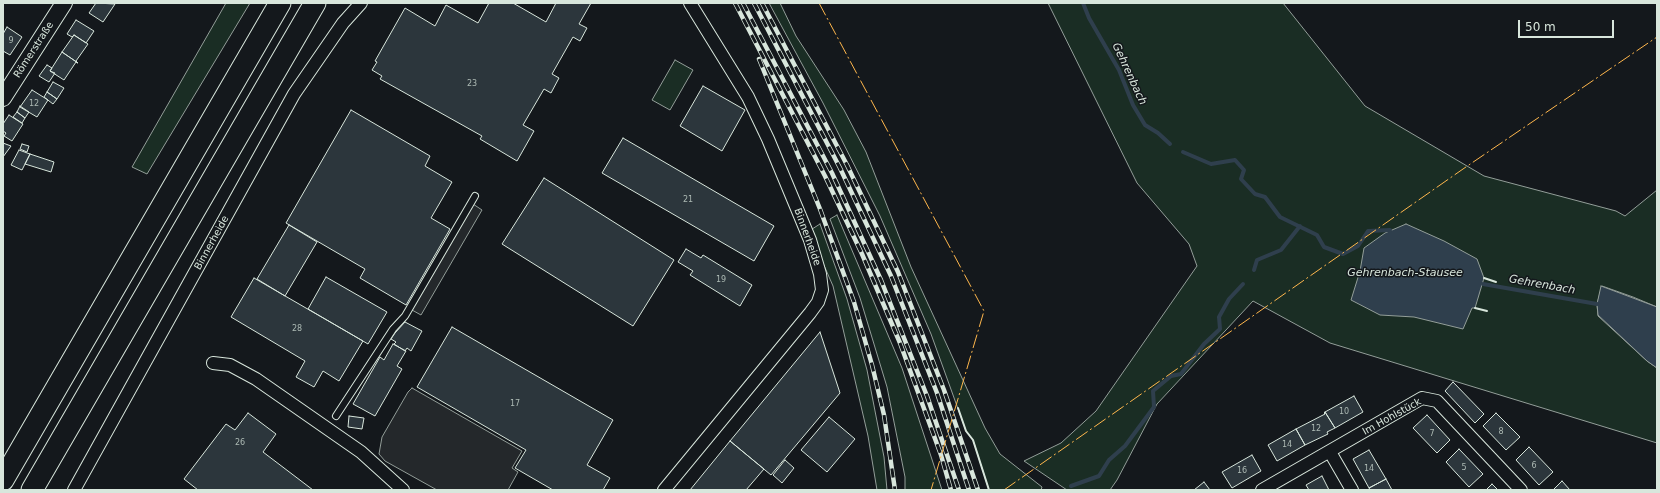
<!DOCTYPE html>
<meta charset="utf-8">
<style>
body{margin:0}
#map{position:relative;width:1660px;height:493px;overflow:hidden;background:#14181c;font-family:"DejaVu Sans",sans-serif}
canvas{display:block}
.frame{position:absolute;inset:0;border:4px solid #d8e6dc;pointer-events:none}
.scale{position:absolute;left:1518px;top:20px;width:96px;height:18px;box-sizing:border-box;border:2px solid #d8e6dc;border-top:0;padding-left:5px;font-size:12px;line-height:14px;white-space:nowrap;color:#d8e6dc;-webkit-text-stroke:3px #14181c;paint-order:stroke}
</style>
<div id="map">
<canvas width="1660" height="493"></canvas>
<div class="frame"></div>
<div class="scale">50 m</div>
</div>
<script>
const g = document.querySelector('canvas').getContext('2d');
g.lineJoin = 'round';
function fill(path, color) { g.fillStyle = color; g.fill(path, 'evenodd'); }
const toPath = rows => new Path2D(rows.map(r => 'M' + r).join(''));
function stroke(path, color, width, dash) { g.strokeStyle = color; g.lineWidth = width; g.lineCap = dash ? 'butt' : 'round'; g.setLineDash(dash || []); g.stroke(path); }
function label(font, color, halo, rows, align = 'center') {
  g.font = font + ' "DejaVu Sans",sans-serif'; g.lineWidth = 3; g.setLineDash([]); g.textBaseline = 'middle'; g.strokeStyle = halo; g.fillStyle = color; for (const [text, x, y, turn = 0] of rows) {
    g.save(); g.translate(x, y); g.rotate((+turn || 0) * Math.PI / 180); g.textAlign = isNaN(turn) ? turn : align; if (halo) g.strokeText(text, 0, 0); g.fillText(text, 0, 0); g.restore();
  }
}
const green = toPath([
 [226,3,250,3,147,174,132,167,226,3],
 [769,3,780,3,796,36,844,110,866,152,911,267,985,428,1000,454,1042,487,1041,490,989,490,973,440,966,431,931,334,880,216,823,103,769,3],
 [1048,3,1283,3,1365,106,1484,176,1616,211,1625,216,1657,190,1657,307,1633,297,1602,286,1597,304,1598,316,1647,361,1657,368,1657,443,1330,343,1253,301,1157,404,1117,480,1110,490,1067,490,1024,461,1061,443,1096,411,1197,266,1189,244,1137,183,1048,3],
 [675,60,693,70,670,110,652,100,675,60],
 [837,215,902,368,942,490,905,490,905,477,887,387,860,298,830,219,837,215],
 [820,224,847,299,867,370,884,457,887,490,877,490,868,436,833,286,809,231,820,224]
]);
fill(green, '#1a2d24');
stroke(green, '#939e99', 1);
const parking = toPath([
 [473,204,482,210,421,315,412,310,473,204],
 [412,388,522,451,512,468,518,472,508,490,437,490,385,461,379,454,382,437,408,392,412,388]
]);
fill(parking, '#24282b');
stroke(parking, '#939e99', 1);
const water = toPath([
 [1406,224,1444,241,1477,259,1484,278,1475,308,1472,308,1463,329,1414,317,1380,315,1351,300,1360,271,1364,248,1385,233,1406,224],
 [1601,286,1657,307,1657,368,1647,361,1598,315,1597,304,1601,286]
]);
fill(water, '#2f3f4d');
stroke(water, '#939e99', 1);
stroke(toPath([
 [1083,3,1089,18,1119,70,1133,105,1145,125,1158,133,1170,144],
 [1183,152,1211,164,1235,160,1244,170,1241,179,1255,194,1265,197,1280,217,1317,235,1324,247,1343,254,1358,246,1368,231,1390,230],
 [1254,270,1257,260,1281,250,1300,226],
 [1483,284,1597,304],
 [1071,486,1099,476,1109,460,1125,446,1154,407,1153,391,1171,376,1181,374,1204,344,1220,329,1219,317,1229,299,1243,284]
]), '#2f3f4d', 4);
const building = toPath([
 [96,3,115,4,103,22,89,13,96,3],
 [489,3,513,3,546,22,556,3,591,3,579,24,587,28,580,41,573,37,552,74,559,78,551,93,544,89,523,125,534,131,517,161,480,139,482,136,380,79,382,76,372,70,377,62,375,61,405,8,435,26,446,5,478,23,489,3],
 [76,20,94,31,86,43,74,35,72,37,67,34,76,20],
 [7,27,22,37,10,55,3,51,3,34,7,27],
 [74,35,88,44,76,61,78,63,62,52,74,35],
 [62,52,78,63,76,62,64,80,50,71,62,52],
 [47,65,52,68,50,71,55,73,49,82,39,76,47,65],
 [53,82,64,88,57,99,47,92,53,82],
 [703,86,745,110,722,151,680,126,703,86],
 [32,90,48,100,37,117,20,107,32,90],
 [47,92,57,99,53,104,44,97,47,92],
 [20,106,29,112,25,118,17,112,20,106],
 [351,110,430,156,425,166,452,182,431,218,450,229,406,305,360,278,365,269,286,223,351,110],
 [17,112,25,118,22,123,13,117,17,112],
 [9,115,23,124,12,141,4,136,6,133,3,131,3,124,9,115],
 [623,138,774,226,754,261,602,173,623,138],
 [3,143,11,146,3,157,3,143],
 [22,144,29,146,27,152,20,149,22,144],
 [19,150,30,154,22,170,11,165,19,150],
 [30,154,54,162,51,172,25,164,30,154],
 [544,178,674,260,633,326,502,244,544,178],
 [289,225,317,242,285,296,257,279,289,225],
 [686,249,701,258,703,255,752,285,740,306,690,275,693,271,678,262,686,249],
 [326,277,387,312,368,344,308,309,326,277],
 [254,278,363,341,339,381,323,371,314,387,296,377,305,361,231,317,254,278],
 [405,322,422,331,411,351,407,348,405,351,394,344,396,342,391,339,395,333,405,322],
 [452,327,613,420,587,465,610,478,603,490,553,490,515,468,526,450,417,387,452,327],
 [820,332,840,393,771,475,730,441,820,332],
 [393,344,406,351,397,366,402,369,375,416,353,404,380,357,384,360,393,344],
 [1453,382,1484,414,1475,423,1445,391,1453,382],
 [1354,396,1363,412,1335,428,1325,412,1354,396],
 [1325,412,1335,428,1327,432,1328,434,1305,445,1296,429,1325,414,1324,413,1325,412],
 [248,413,276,434,263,452,313,490,198,490,184,479,226,424,235,430,248,413],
 [1496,413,1520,437,1506,450,1483,426,1496,413],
 [1427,415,1450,440,1437,453,1413,428,1427,415],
 [349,416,364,418,362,429,348,427,349,416],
 [829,417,855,439,827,472,801,450,829,417],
 [1296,429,1305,445,1277,461,1268,445,1296,429],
 [730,441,764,469,746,490,690,490,730,441],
 [1529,447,1553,472,1539,485,1516,460,1529,447],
 [1459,449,1483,474,1469,487,1446,462,1459,449],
 [1369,450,1386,479,1369,488,1353,459,1369,450],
 [1252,455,1261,471,1232,488,1222,472,1252,455],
 [785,460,794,468,782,483,773,475,785,460],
 [1322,476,1329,490,1309,490,1306,485,1322,476],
 [1386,479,1392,490,1370,490,1369,488,1386,479],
 [1562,481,1570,490,1553,490,1562,481],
 [1204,482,1210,490,1194,490,1204,482],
 [1492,484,1498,490,1486,490,1492,484]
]);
fill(building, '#2c363c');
stroke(building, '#d8e6dc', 1);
const lane = toPath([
 [336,416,393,329,405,316,475,196]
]);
const street = toPath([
 [213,363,230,365,256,379,361,452,403,490],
 [1330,452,1352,490],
 [74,490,294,94,343,23,361,3],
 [664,490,810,313,818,302,822,290,820,274,810,240,768,139,748,97,690,3],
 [1262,490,1422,398,1437,401,1521,490]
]);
const secondary = toPath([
 [3,98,64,3]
]);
const highway = toPath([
 [3,480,280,3],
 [32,490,315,3]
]);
stroke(lane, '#d8e6dc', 8);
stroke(street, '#d8e6dc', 14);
stroke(secondary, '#d8e6dc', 18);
stroke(highway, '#d8e6dc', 23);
stroke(lane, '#14181c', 6);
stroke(street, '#14181c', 12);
stroke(secondary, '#14181c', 16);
stroke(highway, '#14181c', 21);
const rail = toPath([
 [735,3,825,176,862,254,900,343,941,455,951,490],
 [743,3,832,173,881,280,927,396,959,490],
 [754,3,840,168,891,276,937,393,969,490],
 [762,3,847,165,898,272,944,390,978,490],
 [759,59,820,209,854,302,872,365,884,415,895,490]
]);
stroke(rail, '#d8e6dc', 4.5);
stroke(rail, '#14181c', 3, [9]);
stroke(toPath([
 [1484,278,1496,282],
 [1475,308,1487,311],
 [958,408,966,431,973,440,989,490]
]), '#d8e6dc', 2);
stroke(toPath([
 [819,3,984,311,931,490],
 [1004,490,1463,169,1657,37]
]), '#ffb74d', 1, [14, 3, 2, 3]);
label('8px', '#adbab4', null, [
 ["9",11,41],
 ["23",472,84],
 ["12",34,104],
 ["21",688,200],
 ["19",721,280],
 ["28",297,329],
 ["17",515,404],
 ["10",1344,412],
 ["12",1316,429],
 ["8",1501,432],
 ["7",1432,434],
 ["26",240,443],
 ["14",1287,445],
 ["6",1534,466],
 ["5",1464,468],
 ["14",1369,469],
 ["16",1242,471]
]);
label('10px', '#d8e6dc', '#14181c', [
 ["Römerstraße",34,50,-57],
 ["Binnerheide",807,237,70],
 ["Binnerheide",212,243,-61],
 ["Im Hohlstück",1392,417,-29]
]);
label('italic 11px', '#d8e6dc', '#14181c', [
 ["Gehrenbach",1129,74,65],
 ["Gehrenbach-Stausee",1405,273],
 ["Gehrenbach",1542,285,10]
]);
</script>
